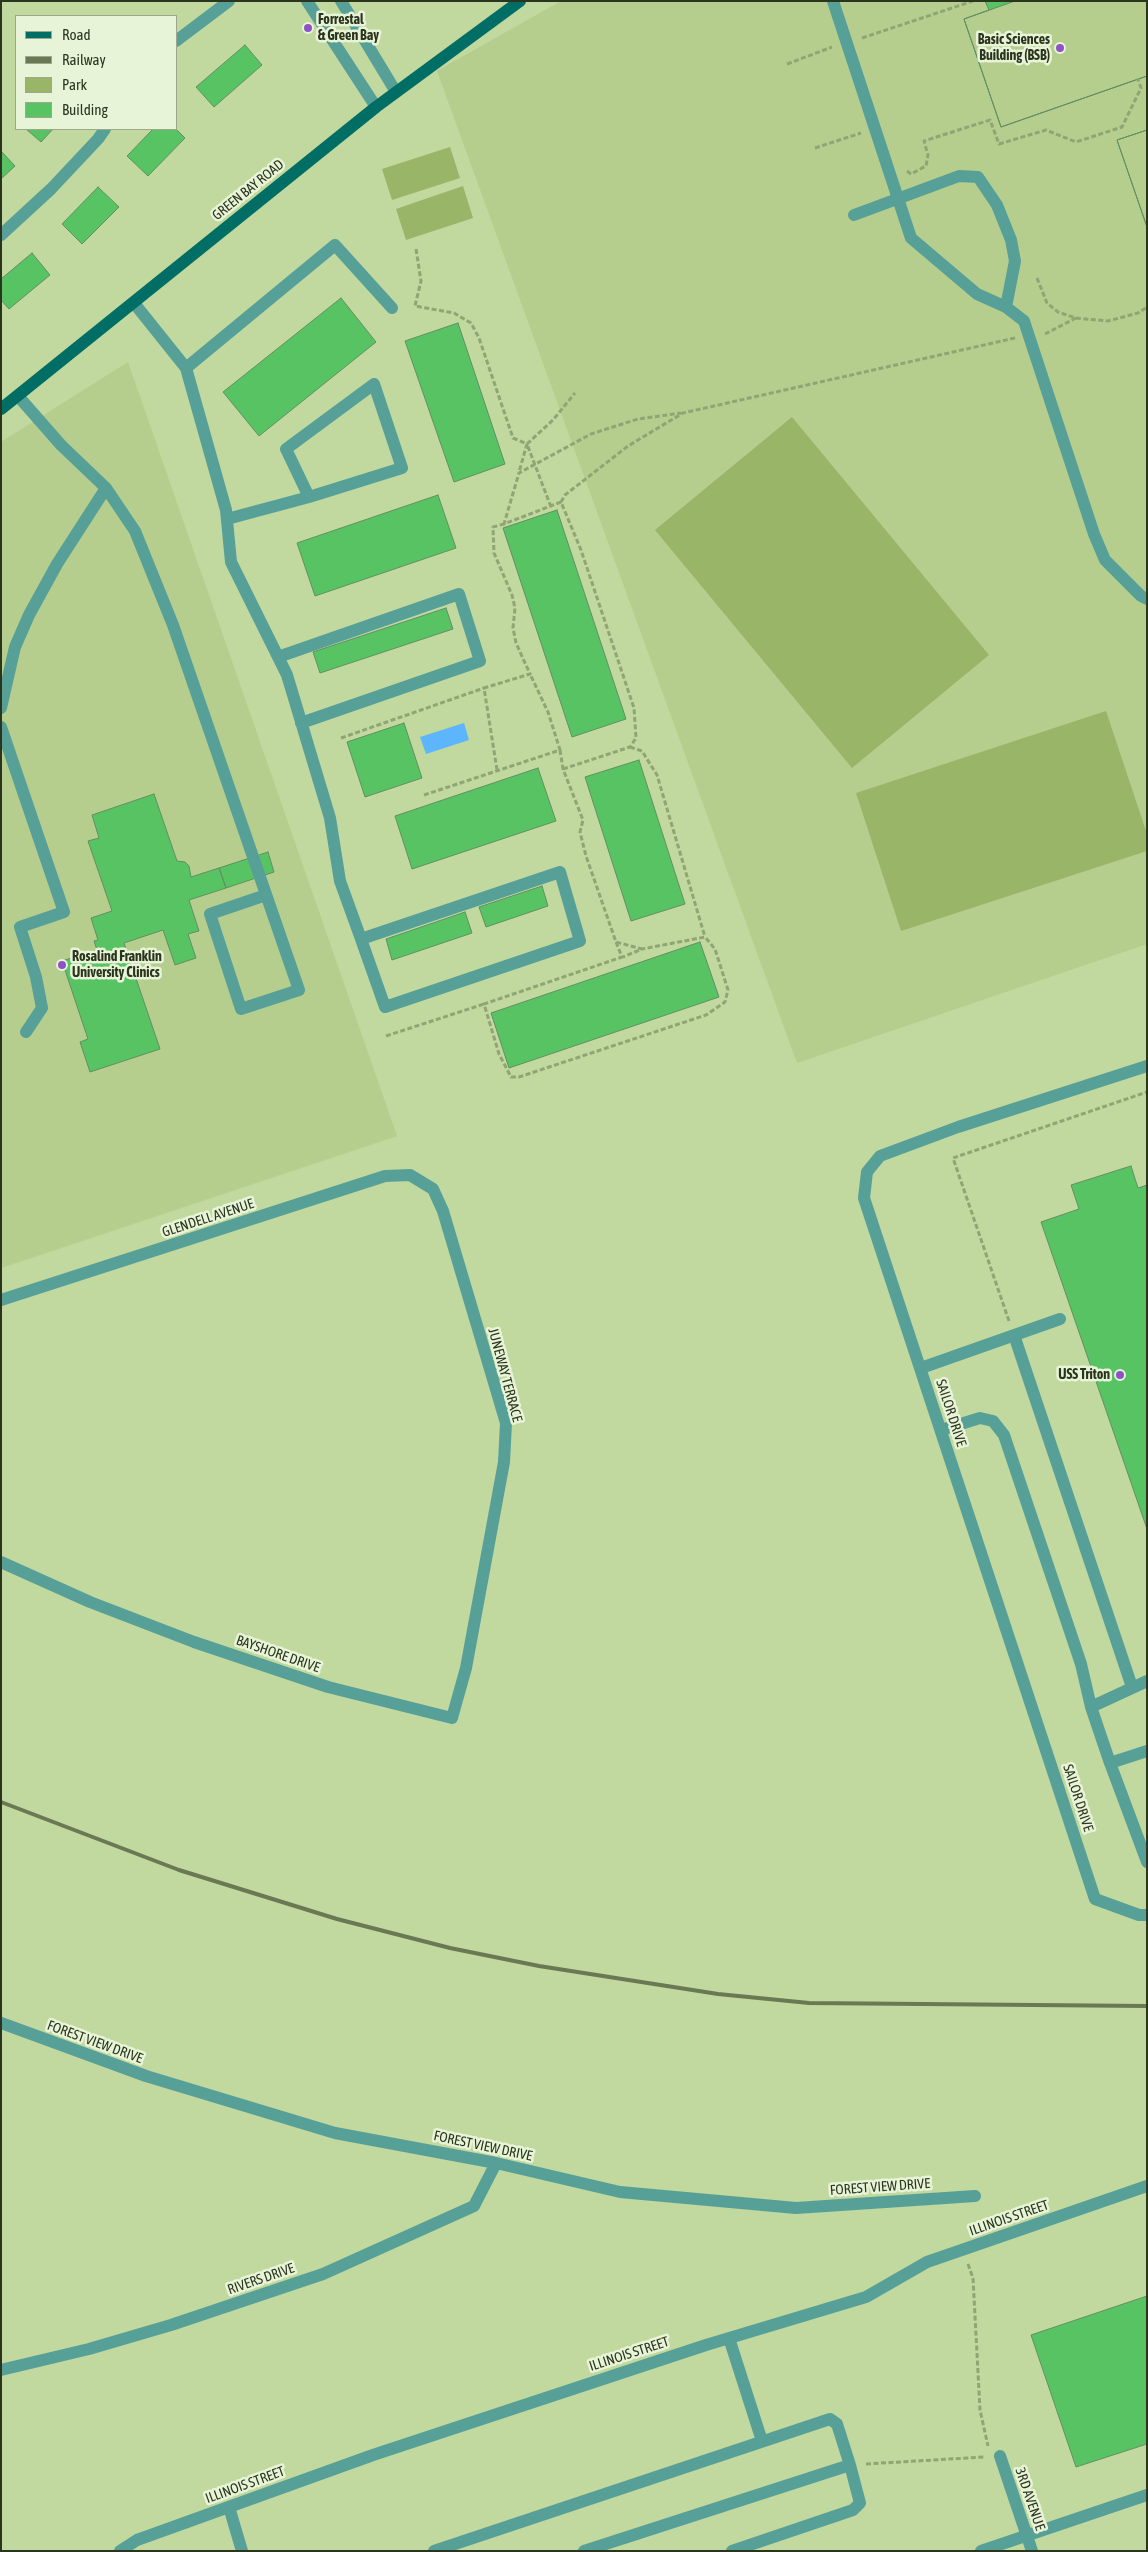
<!DOCTYPE html>
<style>
body{margin:0}
#map{position:relative;width:1148px;height:2552px;overflow:hidden;background:#c1d89e;font-family:"Asap Condensed",sans-serif}
canvas{display:block}
.frame{position:absolute;inset:0;border:2px solid #2b341d;pointer-events:none}
.legend{position:absolute;left:15px;top:15px;width:162px;height:115px;box-sizing:border-box;background:#e8f4d7;border:1px solid #9ca78d;margin:0;padding:6px 9px;list-style:none;font-size:15px;color:#2b341d}
.legend li{display:flex;align-items:center;gap:10px;height:25px}
.legend b{width:25px;border:1px solid #9ca78d}
</style>
<div id="map">
<canvas width="1148" height="2552"></canvas>
<div class="frame"></div>
<ul class="legend">
<li><b style="height:6px;background:#006e65"></b>Road</li>
<li><b style="height:6px;background:#6a7853"></b>Railway</li>
<li><b style="height:14px;background:#99b568"></b>Park</li>
<li><b style="height:14px;background:#57c362"></b>Building</li>
</ul>
</div>
<script>
const g = document.querySelector('canvas').getContext('2d');
g.lineJoin = 'round';
function fill(path, color) { g.fillStyle = color; g.fill(path, 'evenodd'); }
const toPath = rows => new Path2D(rows.map(r => 'M' + r).join(''));
function stroke(path, color, width, dash) { g.strokeStyle = color; g.lineWidth = width; g.lineCap = dash ? 'butt' : 'round'; g.setLineDash(dash || []); g.stroke(path); }
function label(font, color, halo, rows, align = 'center') {
  g.font = font + ' "Asap Condensed",sans-serif'; g.lineWidth = 5; g.setLineDash([]); g.textBaseline = 'middle'; g.strokeStyle = halo; g.fillStyle = color; for (const [text, x, y, turn = 0] of rows) {
    g.save(); g.translate(x, y); g.rotate((+turn || 0) * Math.PI / 180); g.textAlign = isNaN(turn) ? turn : align; if (halo) g.strokeText(text, 0, 0); g.fillText(text, 0, 0); g.restore();
  }
}
fill(toPath([
 [561,1,1147,1,1147,944,797,1063,437,71],
 [128,362,397,1136,1,1268,1,442]
]), '#b5ce8d');
fill(toPath([
 [450,147,460,178,392,200,382,169],
 [463,186,473,218,406,240,396,209],
 [792,417,989,655,852,768,655,530],
 [1106,711,1147,834,1147,851,901,931,856,793]
]), '#99b568');
fill(toPath([
 [464,723,469,740,426,754,420,737]
]), '#5db5fd');
const building = toPath([
 [985,1,1147,1,1147,76,1001,127,964,19,989,10,985,1],
 [1015,1,1147,1,1147,76,1001,127,964,19,1015,1],
 [245,45,262,65,214,107,196,87,245,45],
 [26,129,53,129,41,142,26,129],
 [153,129,176,129,185,138,148,176,127,156,153,129],
 [1147,130,1147,227,1117,140,1147,130],
 [1147,130,1147,227,1117,140,1147,130],
 [1,151,15,166,1,179,1,151],
 [98,187,119,207,82,244,62,224,98,187],
 [32,253,50,275,9,309,1,300,1,279,32,253],
 [341,298,376,342,259,436,223,392,341,298],
 [458,323,505,464,454,482,405,341,458,323],
 [438,495,456,548,315,596,297,543,438,495],
 [557,510,626,719,572,737,503,528,557,510],
 [446,608,453,629,320,673,313,652,446,608],
 [404,723,422,778,365,797,347,742,404,723],
 [639,760,685,904,631,921,585,777,639,760],
 [538,768,556,821,412,869,395,816,538,768],
 [154,794,177,861,185,862,189,866,191,877,219,868,226,888,189,900,199,931,188,934,196,958,175,965,163,930,124,943,160,1049,90,1072,80,1042,88,1039,62,961,97,950,94,941,98,940,91,918,112,911,88,841,99,838,92,815,154,794],
 [268,852,274,872,226,888,219,868,268,852],
 [542,886,548,906,486,927,479,907,542,886],
 [465,912,472,933,392,960,386,939,465,912],
 [700,942,719,997,509,1068,491,1013,700,942],
 [1131,1166,1138,1188,1147,1185,1147,1529,1041,1222,1079,1209,1071,1185,1131,1166],
 [1147,2296,1147,2444,1076,2467,1031,2335,1147,2296]
]);
fill(building, '#57c362');
stroke(building, '#628f64', 1);
stroke(toPath([
 [862,38,973,1],
 [787,64,832,47],
 [815,148,861,133],
 [907,171,911,174,926,166,928,155,924,141,990,120,999,144,1046,130,1076,142,1122,127,1141,88,1138,79],
 [416,249,421,281,415,306,454,313,471,323,479,338,513,438,527,444,519,472],
 [1037,278,1047,303,1058,312,1076,318,1108,321,1138,313,1147,307],
 [1045,334,1076,318],
 [561,502,504,524,519,473,591,434,638,419,681,413],
 [551,507,527,444,553,420,575,393],
 [341,738,484,688],
 [630,747,642,751,657,775,705,937],
 [560,750,563,769,583,820,580,832,586,856,616,942,642,949,623,957],
 [563,769,630,747,636,738,634,708,581,550,561,502,565,495,628,446,683,413,1015,338],
 [497,770,484,688,530,674,516,643,513,628,515,608,512,595,494,553,493,527,504,524],
 [424,795,560,750,548,712,530,674],
 [616,942,622,957,484,1004,499,1054,511,1077,519,1077,706,1015,725,1002,728,990,715,949,705,937,642,949],
 [386,1036,484,1004],
 [1009,1321,953,1158,1147,1092],
 [968,2264,973,2278,980,2410,988,2446],
 [866,2464,984,2457]
]), '#91a475', 3, [5, 2.5]);
stroke(toPath([
 [307,1,376,107],
 [341,1,396,92],
 [833,1,911,238,977,294,1006,307,1024,321,1094,534,1105,560,1141,596,1147,599],
 [176,41,229,1],
 [854,215,959,176,978,177,997,205,1011,240,1015,261,1006,307],
 [1,235,51,189,98,139,105,129],
 [134,303,186,368,226,510,231,562,287,675,330,818,340,881,361,939],
 [186,368,335,245,392,308],
 [374,384,402,468,309,497,286,449,374,384],
 [18,396,61,445,106,488,135,531,173,625,299,990,241,1009,210,914,266,895],
 [227,519,309,497],
 [278,657,459,594,480,661,301,723],
 [1,708,15,647,29,615,57,564,106,488],
 [1,727,64,912,20,927,36,977,42,1008,26,1032],
 [560,872,580,941,385,1007,361,939,560,872],
 [1147,1066,958,1127,880,1156,867,1172,864,1198,1095,1899,1139,1915,1147,1915],
 [1,1300,385,1176,410,1175,433,1189,443,1211,506,1423,504,1462,466,1668,452,1718,328,1687,194,1642,90,1602,1,1562],
 [1014,1335,1132,1687],
 [921,1368,1060,1319],
 [941,1430,980,1418,993,1421,1004,1435,1081,1664,1091,1707],
 [1147,1751,1110,1763,1147,1862],
 [1110,1763,1091,1707,1147,1681],
 [1,2023,146,2076,335,2133,496,2163,620,2192,796,2208,975,2196],
 [729,2338,762,2441],
 [1,2370,89,2349,171,2325,323,2274,474,2206,496,2163],
 [1000,2456,1032,2551],
 [229,2507,242,2551],
 [120,2551,137,2540,373,2455,706,2345,866,2297,927,2262,1147,2186],
 [434,2551,830,2419,837,2424,850,2465,584,2551],
 [732,2551,853,2510,860,2503,850,2465],
 [981,2551,1147,2495]
]), '#57a098', 12);
stroke(toPath([
 [1,409,376,107,520,1]
]), '#006e65', 12);
stroke(toPath([
 [1,1802,179,1870,337,1919,450,1948,539,1966,718,1994,809,2003,1147,2006]
]), '#6a7853', 4);
for (const [x, y, r, color] of [
 [308,28,5,"#8f51c7"],
 [1060,48,5,"#8f51c7"],
 [62,965,5,"#8f51c7"],
 [1120,1375,5,"#8f51c7"]
]) { const dot = new Path2D(); dot.arc(x, y, r, 0, 2 * Math.PI); g.fillStyle = color; g.fill(dot); stroke(dot, '#e8f4d7', 2); }
label('bold 14px', '#2b341d', '#e8f4d7', [
 ["Forrestal",318,20],
 ["& Green Bay",318,36],
 ["Basic Sciences",1050,40,"right"],
 ["Building (BSB)",1050,56,"right"],
 ["Rosalind Franklin",72,957],
 ["University Clinics",72,973],
 ["USS Triton",1110,1375,"right"]
], 'left');
label('14px', '#2b341d', '#e8f4d7', [
 ["GREEN BAY ROAD",248,190,-39],
 ["GLENDELL AVENUE",208,1218,-18],
 ["JUNEWAY TERRACE",505,1375,75],
 ["SAILOR DRIVE",951,1413,72],
 ["BAYSHORE DRIVE",278,1654,19],
 ["SAILOR DRIVE",1078,1798,72],
 ["FOREST VIEW DRIVE",95,2042,20],
 ["FOREST VIEW DRIVE",483,2146,12],
 ["FOREST VIEW DRIVE",880,2187,-4],
 ["ILLINOIS STREET",1009,2218,-19],
 ["RIVERS DRIVE",261,2279,-19],
 ["ILLINOIS STREET",629,2354,-18],
 ["ILLINOIS STREET",245,2485,-20],
 ["3RD AVENUE",1030,2499,71]
]);
</script>
